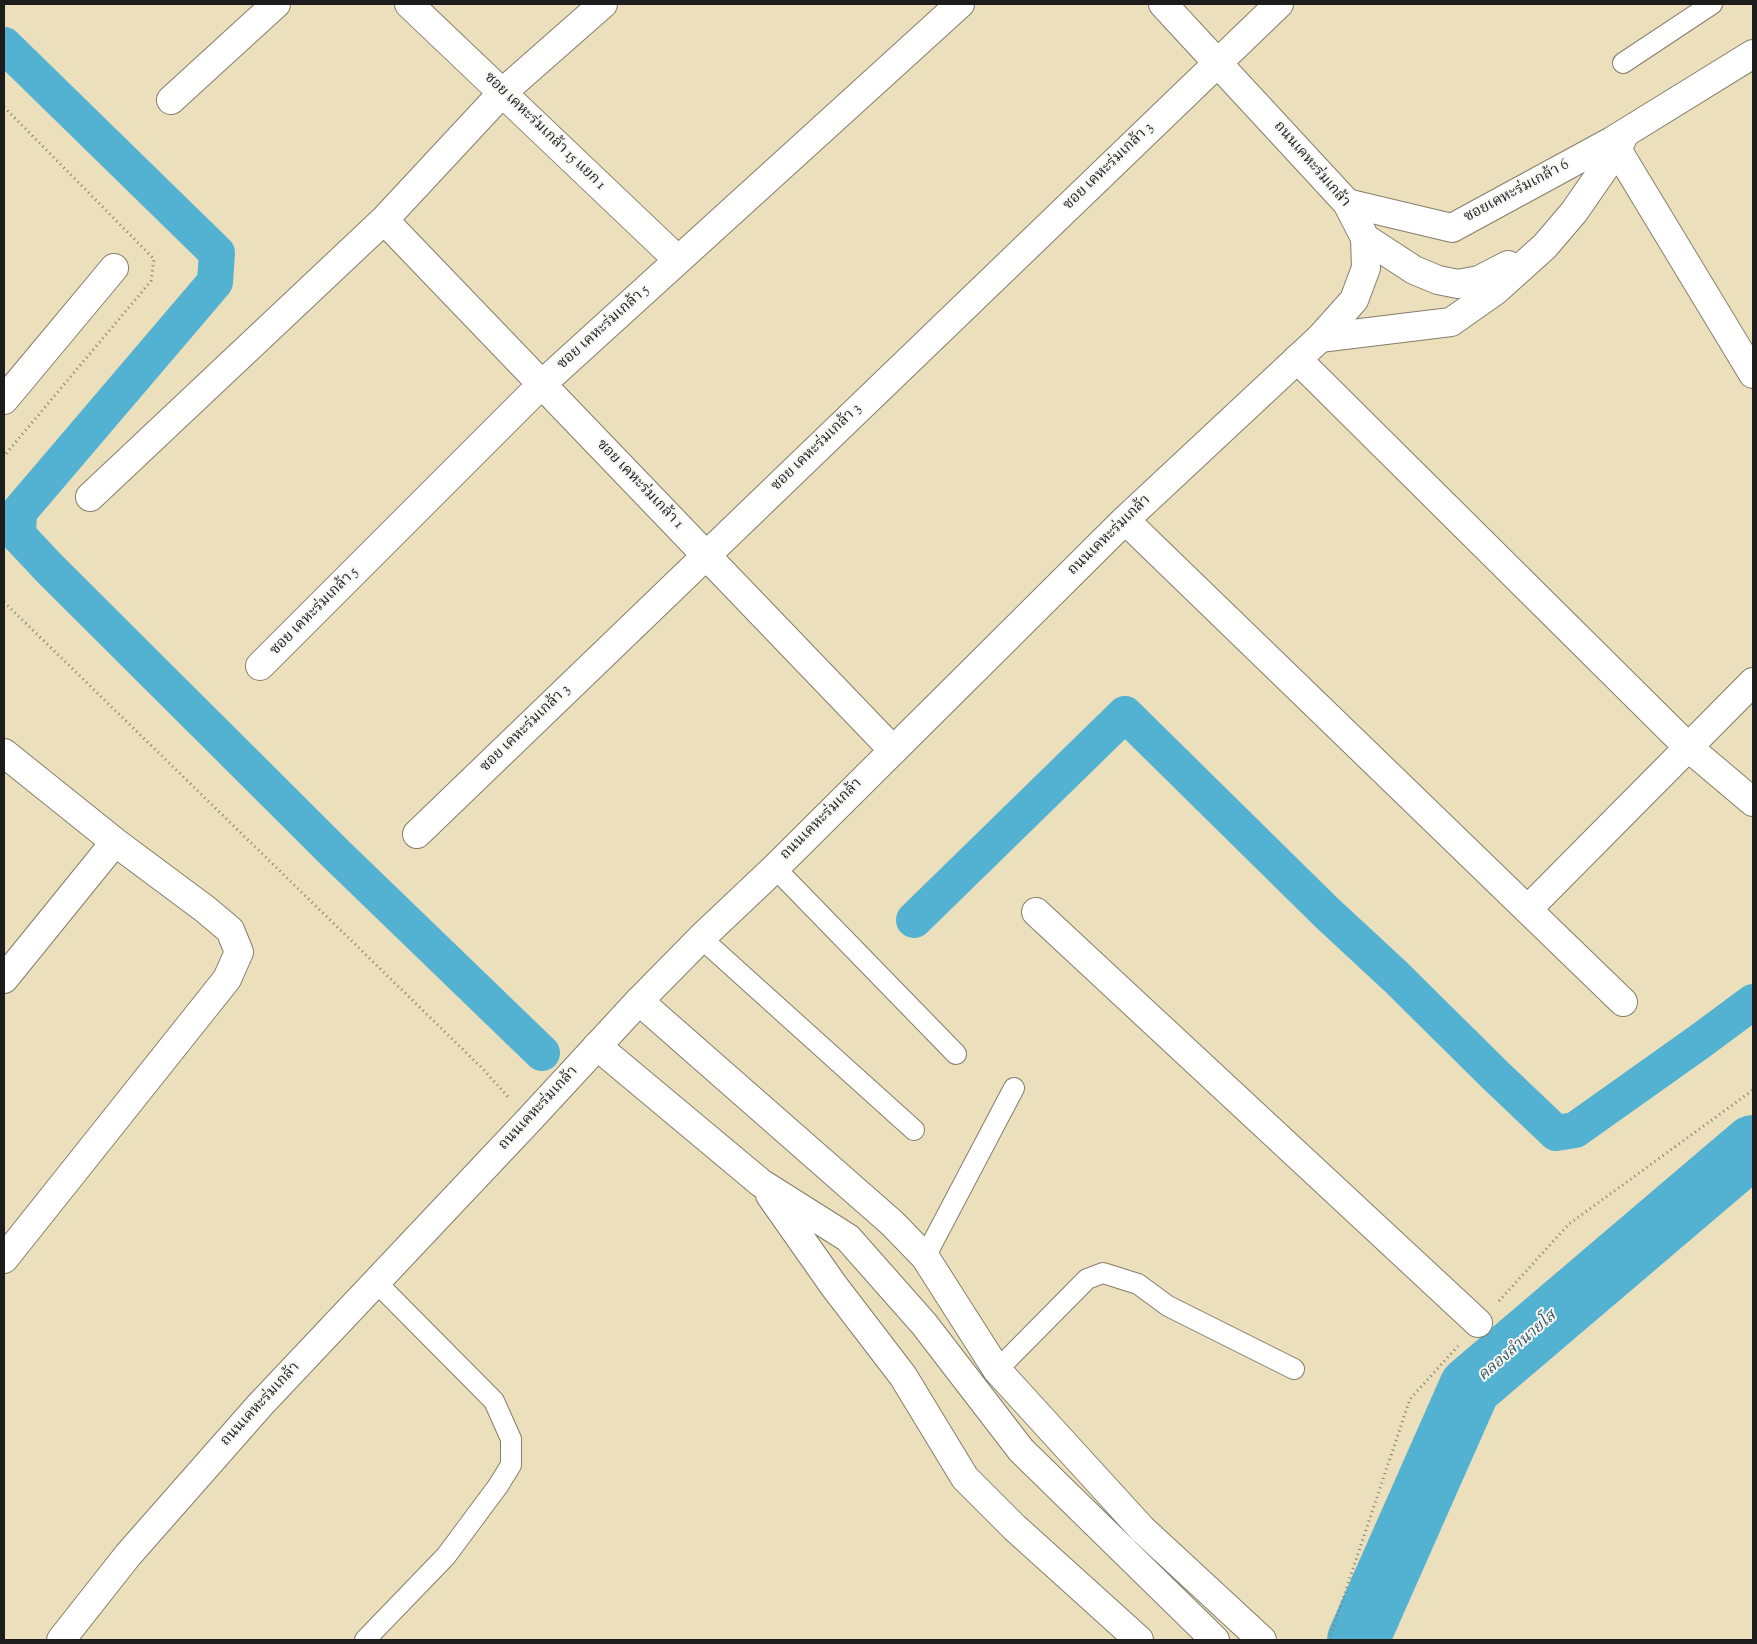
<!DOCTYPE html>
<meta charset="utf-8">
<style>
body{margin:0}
#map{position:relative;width:1757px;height:1644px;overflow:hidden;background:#ebdfbc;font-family:"Sorts Mill Goudy",serif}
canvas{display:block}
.frame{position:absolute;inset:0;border:5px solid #1c1c1c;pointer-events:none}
</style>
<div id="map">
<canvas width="1757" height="1644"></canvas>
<div class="frame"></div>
</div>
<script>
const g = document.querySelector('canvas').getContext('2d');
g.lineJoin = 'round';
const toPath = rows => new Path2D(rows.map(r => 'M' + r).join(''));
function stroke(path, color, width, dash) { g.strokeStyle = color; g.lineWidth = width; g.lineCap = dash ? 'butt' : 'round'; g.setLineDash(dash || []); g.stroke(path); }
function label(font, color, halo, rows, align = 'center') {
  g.font = font + ' "Sorts Mill Goudy","Noto Serif Thai",serif'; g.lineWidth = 4; g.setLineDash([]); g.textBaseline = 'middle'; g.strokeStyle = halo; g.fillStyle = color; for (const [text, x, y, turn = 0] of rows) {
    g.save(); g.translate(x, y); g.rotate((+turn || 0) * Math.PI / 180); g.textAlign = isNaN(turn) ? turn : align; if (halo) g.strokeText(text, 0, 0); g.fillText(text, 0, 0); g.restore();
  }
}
stroke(toPath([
 [4,45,217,253,215,282,19,512,18,535,49,568,336,854,542,1053],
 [914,920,1125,714,1326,912,1396,977,1494,1074,1556,1133,1575,1130,1699,1042,1753,1002]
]), '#53b2d2', 36);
stroke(toPath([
 [1358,1640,1470,1387,1753,1146]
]), '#53b2d2', 62);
const service = toPath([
 [1623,63,1712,4],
 [775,868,956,1054],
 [701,938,914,1130],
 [925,1257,1014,1088],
 [997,1370,1087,1279,1103,1273,1138,1284,1168,1306,1294,1369],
 [365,1640,446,1556,498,1486,511,1465,511,1439,494,1401,376,1282]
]);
const minor = toPath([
 [409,4,678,260],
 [171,100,276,4],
 [1612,141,1753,374],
 [1347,203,1452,228,1612,141,1753,54],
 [384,220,893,750],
 [1365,238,1414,270,1438,280,1458,284,1479,280,1508,265],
 [1320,338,1451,322,1495,291,1545,246,1574,212,1617,150,1624,135],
 [1297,359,1689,748,1753,802],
 [4,400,114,268],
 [90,497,384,220,503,92,603,4],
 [1125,520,1623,1002],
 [260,666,542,384,960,4],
 [4,753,115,842,205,909,230,930,239,952,227,979,4,1259],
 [417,834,1279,4],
 [1528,909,1753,682],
 [1036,912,1478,1323],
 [4,979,115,842],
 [639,1001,892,1223,925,1257,997,1370,1142,1529,1262,1640],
 [597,1046,761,1183,848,1238,924,1324,1021,1450,1215,1640],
 [770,1195,834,1286,903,1376,965,1478,1014,1527,1139,1640]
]);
const tertiary = toPath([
 [61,1640,128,1555,260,1405,529,1120,639,1001,701,938,775,868,1125,520,1320,338,1354,300,1366,268,1365,238,1347,203,1163,4]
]);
stroke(service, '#847e6c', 22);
stroke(minor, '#847e6c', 30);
stroke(tertiary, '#847e6c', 30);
stroke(toPath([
 [4,107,154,259,151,281,4,456],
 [4,602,484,1070,509,1098],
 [1499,1301,1569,1224,1753,1090],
 [1329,1640,1410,1399,1458,1346]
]), '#847e6c', 3, [1, 4]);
stroke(service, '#fff', 20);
stroke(minor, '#fff', 28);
stroke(tertiary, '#fff', 28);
label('15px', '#1c1c1c', '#f6f6f2', [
 ["ซอย เคหะร่มเกล้า 15 แยก 1",544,132,44],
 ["ถนนเคหะร่มเกล้า",1311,165,49],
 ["ซอย เคหะร่มเกล้า 3",1109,167,-44],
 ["ซอยเคหะร่มเกล้า 6",1517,192,-28],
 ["ซอย เคหะร่มเกล้า 5",604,328,-42],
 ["ซอย เคหะร่มเกล้า 3",817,448,-44],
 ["ซอย เคหะร่มเกล้า 1",639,485,46],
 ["ถนนเคหะร่มเกล้า",1110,536,-44],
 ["ซอย เคหะร่มเกล้า 5",315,612,-45],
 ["ซอย เคหะร่มเกล้า 3",526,729,-44],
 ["ถนนเคหะร่มเกล้า",822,820,-45],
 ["ถนนเคหะร่มเกล้า",539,1109,-47],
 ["ถนนเคหะร่มเกล้า",261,1405,-47]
]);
label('italic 16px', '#325865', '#f6f6f2', [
 ["คลองลำนายโส",1518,1347,-41]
]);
</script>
